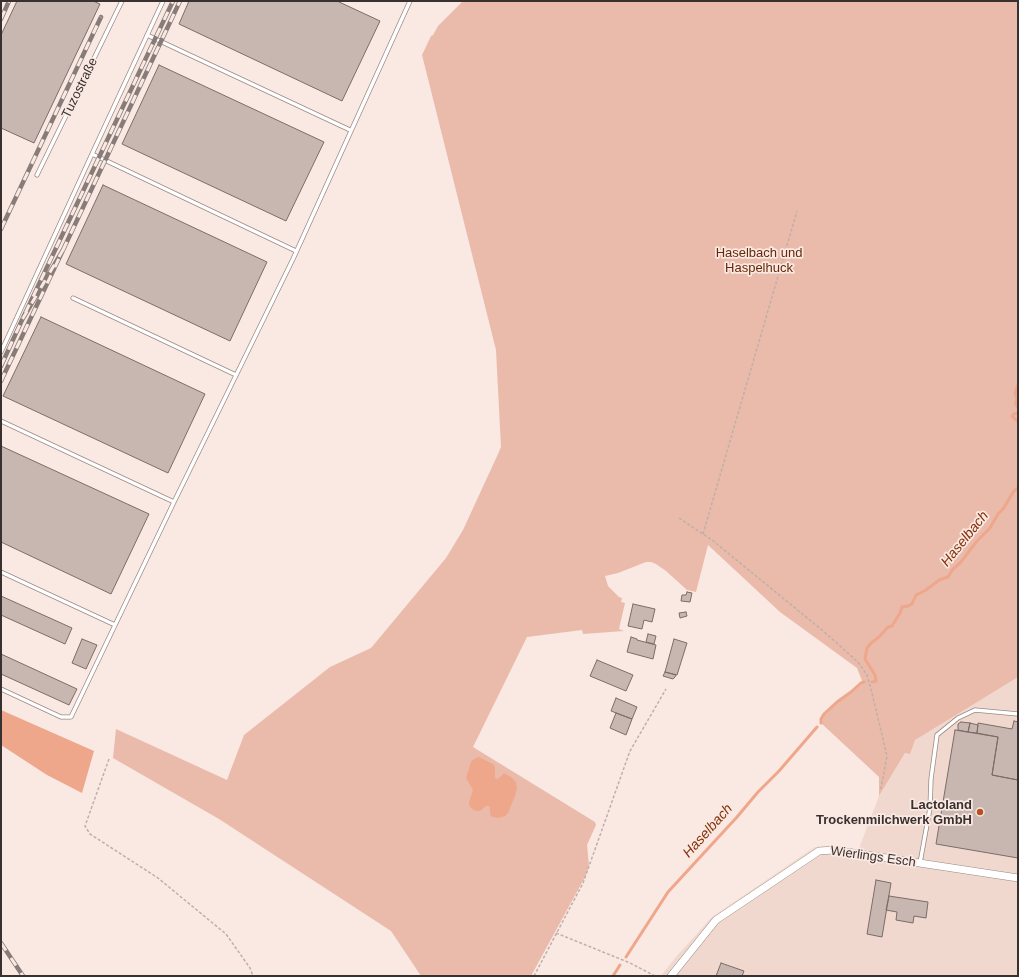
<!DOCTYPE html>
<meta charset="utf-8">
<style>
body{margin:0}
#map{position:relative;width:1019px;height:977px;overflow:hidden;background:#fae8e2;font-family:Helvetica,sans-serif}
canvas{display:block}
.frame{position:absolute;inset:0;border:2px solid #38312f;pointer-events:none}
</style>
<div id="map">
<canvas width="1019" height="977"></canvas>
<div class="frame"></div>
</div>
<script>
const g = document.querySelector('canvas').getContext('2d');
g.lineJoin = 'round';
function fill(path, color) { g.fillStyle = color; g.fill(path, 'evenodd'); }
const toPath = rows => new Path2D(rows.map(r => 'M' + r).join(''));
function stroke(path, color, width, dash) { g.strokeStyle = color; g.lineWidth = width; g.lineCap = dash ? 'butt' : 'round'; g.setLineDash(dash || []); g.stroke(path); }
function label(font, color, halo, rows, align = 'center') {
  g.font = font + ' Helvetica,sans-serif'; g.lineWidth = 3.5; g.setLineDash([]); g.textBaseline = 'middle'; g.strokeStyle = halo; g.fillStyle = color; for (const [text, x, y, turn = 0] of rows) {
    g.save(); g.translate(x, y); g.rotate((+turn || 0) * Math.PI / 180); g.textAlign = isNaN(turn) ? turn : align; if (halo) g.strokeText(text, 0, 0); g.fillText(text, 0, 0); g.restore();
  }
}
fill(toPath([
 [1018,676,1018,976,661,976,675,958,712,917,815,847,830,846,858,851,879,796,914,738]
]), '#f0d8ce');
fill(toPath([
 [463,1,1018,1,1018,677,915,740,910,754,905,753,879,796,879,777,821,723,822,719,825,714,837,702,851,693,863,683,857,668,780,612,708,545,696,592,687,590,666,571,656,564,651,562,646,562,618,573,605,576,608,586,619,597,622,598,621,602,625,603,619,629,624,631,583,634,582,630,527,637,473,747,595,822,596,825,587,845,589,866,585,877,531,976,421,976,391,931,219,819,113,758,116,729,227,780,244,735,330,667,371,648,446,558,463,530,498,454,501,447,496,350,422,55,431,36,433,35,438,26]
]), '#eabbaa');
fill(toPath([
 [1,710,94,751,82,793,47,775,1,745],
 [478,757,481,758,493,764,495,767,495,777,496,779,499,778,504,773,511,777,516,782,517,788,515,796,508,813,505,816,498,818,492,817,490,814,490,809,489,806,486,806,480,811,476,811,472,809,469,805,469,802,473,790,466,778,471,762,474,759]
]), '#efa78b');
stroke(toPath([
 [1018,385,1015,393,1017,398,1016,402,1016,405,1018,407],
 [1018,413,1014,414,1012,416,1018,422],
 [872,682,876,681,875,675,865,659,867,648,871,643,879,637,888,627,892,626,900,613,902,607,908,606,912,604,916,595,926,590,939,580,948,577,953,569,960,563,977,541,990,528,998,514,1003,509,1014,491,1018,488],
 [821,723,821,719,824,714,837,702,851,692,861,683,864,682],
 [626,957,668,892,737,817,758,792,779,771,817,727],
 [613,976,620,965]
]), '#efa78b', 3);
const building = toPath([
 [17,1,93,1,100,4,34,143,1,128,1,35,17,1],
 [189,1,337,1,380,21,342,101,179,24,189,1],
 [159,65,324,142,286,221,122,144,159,65],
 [103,185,267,262,230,341,66,264,103,185],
 [41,317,205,394,168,473,3,396,41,317],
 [1,446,149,514,111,594,1,542,1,446],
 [687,592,692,593,690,602,681,601,682,595,686,595,687,592],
 [1,596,72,628,65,644,1,615,1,596],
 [633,604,655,609,652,622,644,620,642,629,628,626,633,604],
 [686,612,687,616,680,618,679,613,686,612],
 [648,634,656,636,654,644,646,642,648,634],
 [631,637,637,639,637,640,656,645,653,659,627,652,631,637],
 [82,639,97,645,86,669,72,663,82,639],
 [674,639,687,643,677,675,665,672,674,639],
 [1,654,77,689,69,705,1,674,1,654],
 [597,660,633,675,626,691,590,676,597,660],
 [665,672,676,675,675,677,673,679,663,676,665,672],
 [616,698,637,707,632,719,611,711,616,698],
 [616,713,632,719,626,735,610,728,616,713],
 [1014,721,1018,722,1018,780,992,775,998,737,977,733,978,723,1012,729,1014,721],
 [961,722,970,723,968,732,958,730,958,724,961,722],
 [970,723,978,725,977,733,968,732,970,723],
 [955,730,998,737,992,775,1018,780,1018,858,936,844,955,730],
 [876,880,891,883,882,937,867,934,876,880],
 [889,896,928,902,926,918,914,916,913,923,896,920,897,912,886,910,889,896],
 [721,963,744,971,742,976,716,976,721,963]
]);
fill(building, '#c8b7b1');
stroke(building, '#7c6c67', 1);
const lane = toPath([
 [147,35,350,130],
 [92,154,296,251],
 [37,175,122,1],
 [73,298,236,375],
 [1,352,92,154,163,1],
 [1,421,174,502],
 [1,572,115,625],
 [1,689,61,717,71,717,174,502,293,259,410,1],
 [920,863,930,808,931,779,937,735,958,718,975,710,1018,714]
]);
const street = toPath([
 [671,976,716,920,819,851,834,850,1018,878]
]);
stroke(lane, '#9a8a84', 5);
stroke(street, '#9a8a84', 8);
stroke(toPath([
 [679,518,712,540,822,630,858,662,867,675,872,693,887,756,881,789],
 [703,534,797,211],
 [109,759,85,826,90,834,158,878,226,934,250,968,253,976],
 [556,933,630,963,655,976],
 [534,976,583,883,630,751,666,689]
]), '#beafaa', 1.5, [3, 2]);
stroke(lane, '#fff', 3.5);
stroke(street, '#fff', 7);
const rail = toPath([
 [1,19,9,1],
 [1,229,101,17],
 [63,250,180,1],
 [1,366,22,320],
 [1,381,63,250,22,320,173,1],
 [1,943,23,976]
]);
stroke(rail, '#887c79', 4.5);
stroke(rail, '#fae8e2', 3, [9]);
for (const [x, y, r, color] of [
 [980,812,4,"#b75125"]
]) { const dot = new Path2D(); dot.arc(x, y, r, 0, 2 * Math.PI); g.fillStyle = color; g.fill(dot); stroke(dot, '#fae8e2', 1.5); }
label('13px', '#38312f', '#fae8e2', [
 ["Tuzostraße",80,88,-64],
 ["Wierlings Esch",873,857,8]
]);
label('13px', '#67280a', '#fae8e2', [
 ["Haselbach und",759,253],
 ["Haspelhuck",759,268]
]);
label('bold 13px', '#38312f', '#fae8e2', [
 ["Lactoland",972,805],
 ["Trockenmilchwerk GmbH",972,820]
], 'right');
label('italic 14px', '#843107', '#fae8e2', [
 ["Haselbach",965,539,-51],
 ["Haselbach",708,831,-48]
]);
</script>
